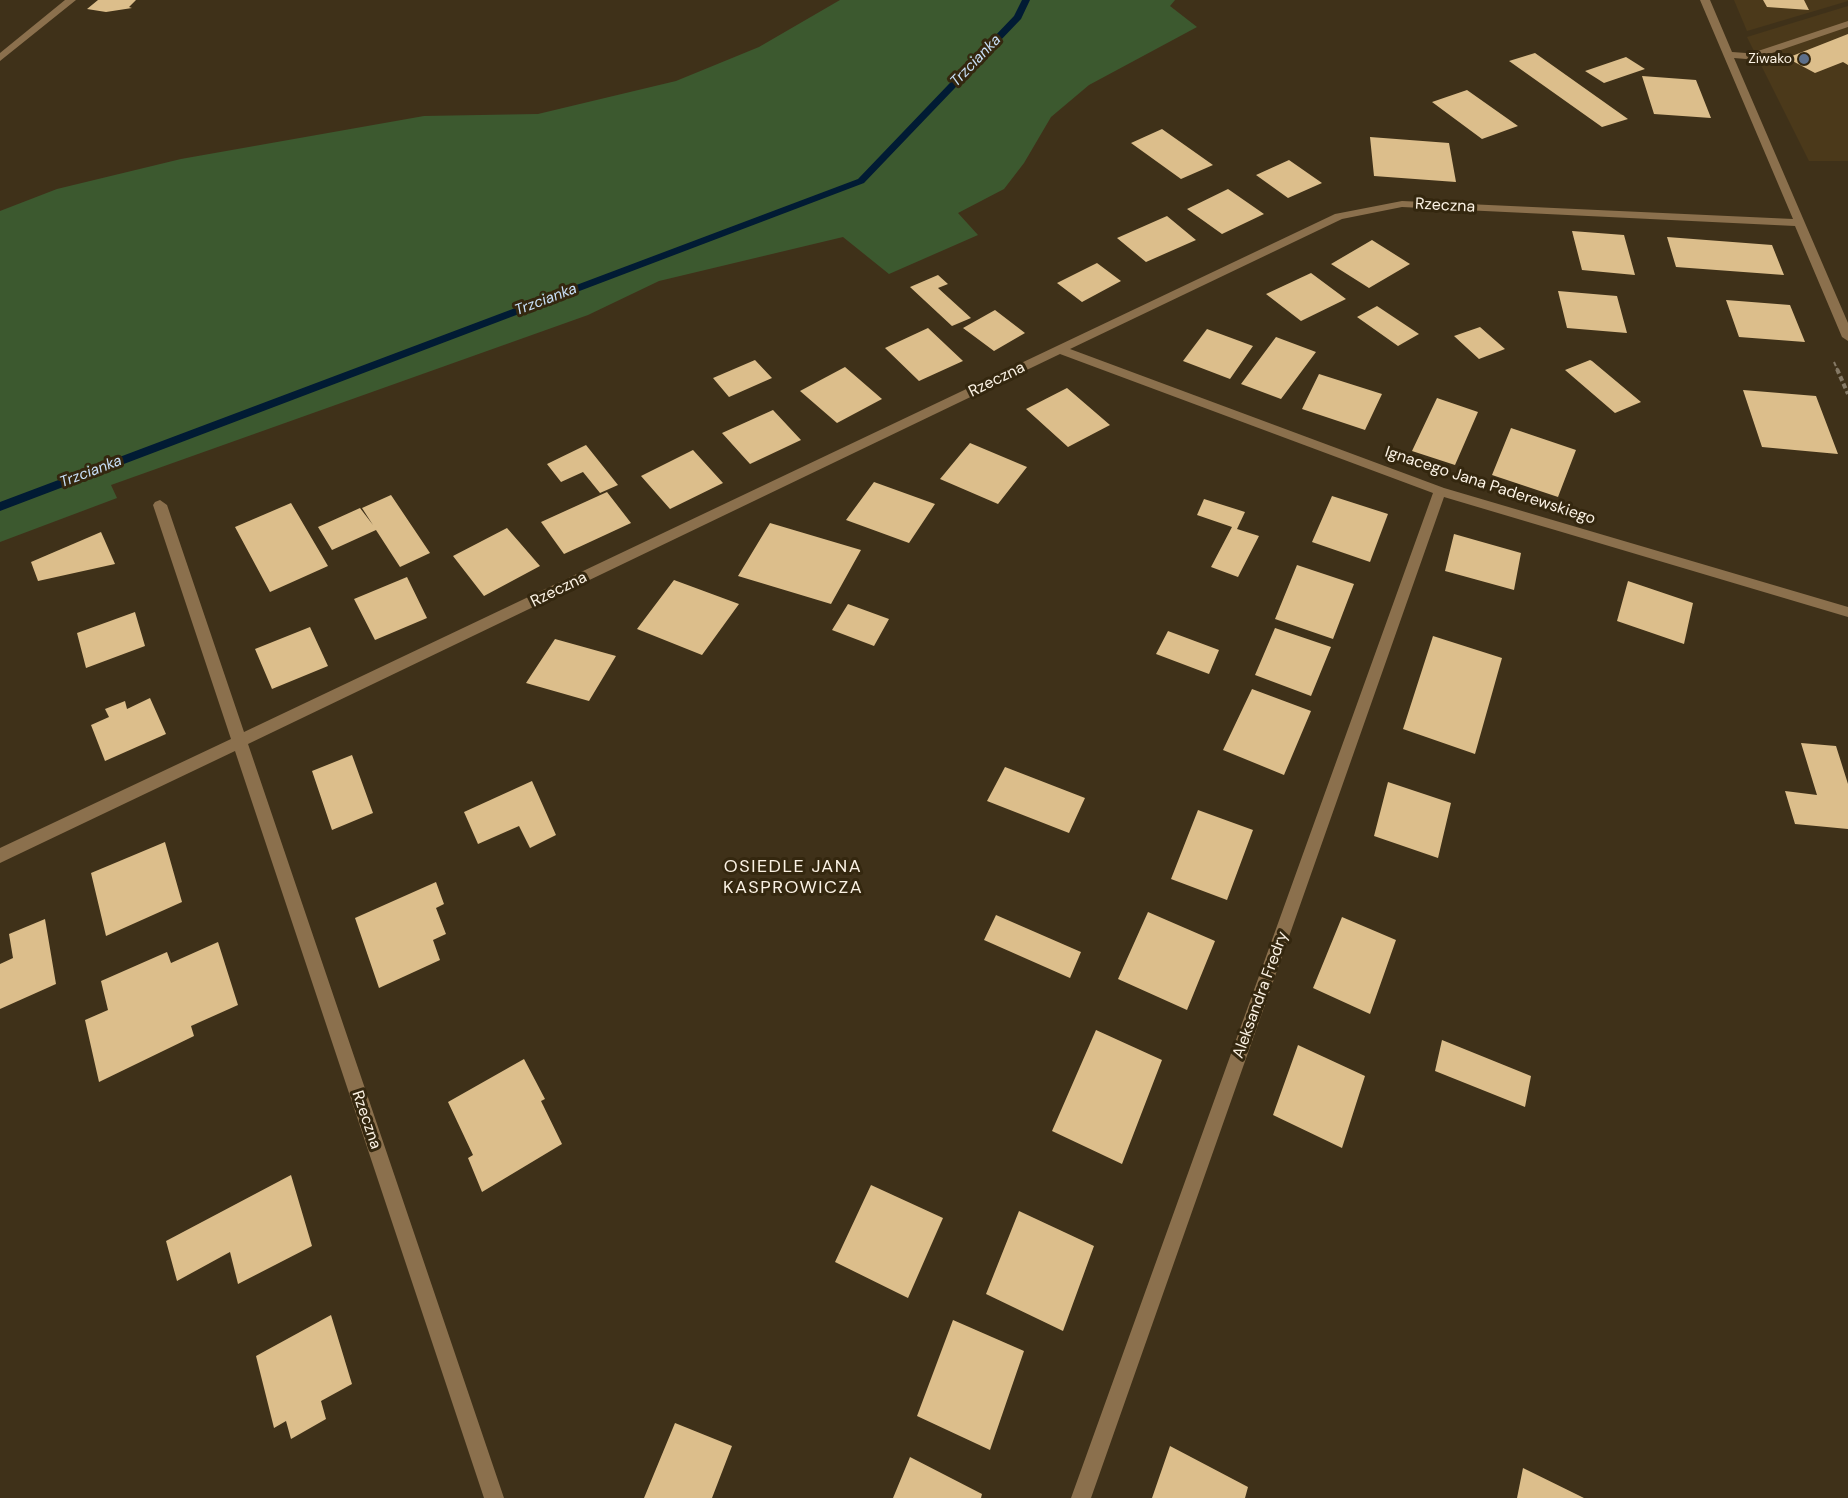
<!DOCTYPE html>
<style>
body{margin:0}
canvas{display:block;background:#3f3119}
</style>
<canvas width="1848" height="1498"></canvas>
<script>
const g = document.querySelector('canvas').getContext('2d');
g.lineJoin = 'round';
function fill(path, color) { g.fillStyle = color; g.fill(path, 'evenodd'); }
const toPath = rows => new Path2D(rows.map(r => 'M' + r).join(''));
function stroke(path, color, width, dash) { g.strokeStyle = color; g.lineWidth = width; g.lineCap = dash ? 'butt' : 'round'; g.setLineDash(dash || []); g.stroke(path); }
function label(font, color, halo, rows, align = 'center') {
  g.font = font + ' "DM Sans",sans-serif'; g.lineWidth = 6; g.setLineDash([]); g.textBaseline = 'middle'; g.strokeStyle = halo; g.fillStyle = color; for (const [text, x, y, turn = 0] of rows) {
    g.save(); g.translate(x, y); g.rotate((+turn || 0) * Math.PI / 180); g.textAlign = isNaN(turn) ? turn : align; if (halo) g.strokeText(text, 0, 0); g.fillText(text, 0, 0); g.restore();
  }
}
fill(toPath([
 [1734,0,1848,0,1848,1,1747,31],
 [1848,6,1848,161,1809,161,1747,37]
]), '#4b391a');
fill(toPath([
 [840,0,1175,0,1170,6,1197,27,1089,85,1051,117,1024,163,1004,189,958,213,978,235,889,274,843,237,659,281,588,315,111,485,117,498,0,542,0,211,57,189,181,159,424,116,538,114,676,81,759,47]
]), '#3c592f');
fill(toPath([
 [1022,0,1030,0,1021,19,864,183,0,511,0,502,858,179,1014,16,1022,0]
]), '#011b34');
fill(toPath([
 [98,0,136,0,129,7,132,8,106,12,87,9],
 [1763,0,1804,0,1809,10,1767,7],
 [1848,34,1848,65,1843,62,1815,73,1787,58],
 [1535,53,1628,119,1602,127,1509,61],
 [1626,57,1645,69,1604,83,1585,71],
 [1642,76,1696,80,1711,118,1654,114],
 [1467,90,1518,126,1482,139,1432,102],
 [1162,129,1213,165,1181,179,1131,143],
 [1370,137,1449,143,1456,182,1374,176],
 [1289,160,1322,183,1288,198,1256,175],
 [1228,189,1264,214,1222,234,1187,209],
 [1167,216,1196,240,1146,262,1117,238],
 [1572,231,1624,235,1635,275,1582,270],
 [1667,237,1772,245,1784,275,1676,267],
 [1372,240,1410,264,1369,288,1331,264],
 [1097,263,1121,281,1082,302,1057,283],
 [1311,273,1346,299,1301,321,1266,294],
 [938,275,948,284,938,288,971,318,952,326,910,287],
 [1558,291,1617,296,1627,333,1567,328],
 [1726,300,1790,305,1805,342,1739,337],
 [1377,306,1419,334,1398,346,1357,317],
 [995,310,1025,333,994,351,963,328],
 [1480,327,1505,349,1479,359,1454,336],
 [928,328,963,361,919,381,885,348],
 [1207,329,1253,346,1230,379,1183,361],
 [1276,337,1316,352,1281,399,1241,384],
 [755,360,772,378,729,397,713,378],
 [1590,360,1592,361,1641,402,1615,413,1565,370],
 [845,367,882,399,837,423,800,391],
 [1319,374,1382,394,1365,430,1302,409],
 [1067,388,1110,425,1068,447,1026,409],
 [1743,390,1816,396,1838,454,1762,447],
 [1437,398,1478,412,1455,465,1412,451],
 [773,410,801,440,750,464,722,433],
 [1511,428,1576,450,1558,497,1492,475],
 [970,443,1027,467,998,504,940,479],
 [586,445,618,485,600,493,583,472,561,482,547,464],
 [693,450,723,483,670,509,641,476],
 [874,482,935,504,909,543,846,520],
 [607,492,631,523,564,554,541,522],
 [391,495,430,553,400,567,376,530,332,550,318,527,360,508,373,525,362,508],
 [1332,496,1388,514,1370,562,1312,542],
 [1204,499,1245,512,1237,529,1259,536,1238,577,1211,567,1232,527,1197,515],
 [291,503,328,566,270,592,235,527],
 [770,523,861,550,831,604,738,576],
 [507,528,540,566,484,596,453,556],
 [101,532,115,564,38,581,31,562],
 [1454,534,1521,553,1514,590,1445,571],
 [1297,565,1354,584,1333,639,1275,619],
 [407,577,427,618,375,640,354,599],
 [674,580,739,604,702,655,637,629],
 [1628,581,1693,603,1684,644,1617,621],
 [848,604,889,619,874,646,832,630],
 [135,612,145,646,86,668,77,633],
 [310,627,328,666,272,689,255,649],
 [1275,628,1331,647,1311,696,1255,675],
 [1168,631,1219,650,1209,674,1156,654],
 [1433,636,1502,658,1475,754,1403,729],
 [555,639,616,656,589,701,526,683],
 [1252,689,1311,711,1284,775,1223,750],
 [150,698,166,734,105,761,91,725,109,717,105,709,125,701,127,709],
 [1801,743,1836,746,1848,784,1848,829,1795,824,1785,791,1817,795],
 [352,755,373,813,332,830,312,771],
 [1005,767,1085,798,1069,833,987,801],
 [532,781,556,835,530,848,519,826,478,844,464,812],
 [1388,782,1451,803,1438,858,1374,836],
 [1198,810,1253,830,1227,900,1171,879],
 [165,842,182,902,106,936,91,873],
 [436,882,444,904,436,908,446,934,433,940,440,960,379,988,355,918],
 [1148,912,1215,941,1187,1010,1118,979],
 [996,915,1081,952,1070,978,984,940],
 [1342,917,1396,940,1370,1014,1313,988],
 [45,919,56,984,0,1009,0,964,13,958,9,934],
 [218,942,238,1005,191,1026,194,1036,99,1082,85,1020,108,1010,101,981,167,952,171,963],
 [1096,1030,1162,1060,1122,1164,1052,1131],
 [1442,1040,1531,1076,1525,1107,1435,1071],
 [1298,1045,1365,1076,1342,1148,1273,1115],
 [524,1059,545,1099,541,1101,562,1144,482,1192,468,1158,473,1155,448,1102],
 [291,1175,312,1246,238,1284,230,1252,177,1281,166,1241],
 [871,1185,943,1218,908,1298,835,1262],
 [1019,1211,1094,1246,1063,1331,986,1294],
 [331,1315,352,1384,321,1401,326,1419,291,1439,286,1421,274,1428,256,1356],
 [953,1320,1024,1351,990,1450,917,1416],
 [675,1423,732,1446,712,1498,644,1498],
 [1170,1446,1248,1487,1245,1498,1152,1498],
 [910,1457,982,1494,981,1498,893,1498],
 [1523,1468,1584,1498,1517,1498]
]), '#dcbe8b');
stroke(toPath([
 [1834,362,1838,371]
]), '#857965', 2, [4.5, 2]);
stroke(toPath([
 [1837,369,1848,394]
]), '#857965', 4, [5, 3]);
fill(toPath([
 [65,0,76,0,0,61,0,53,65,0],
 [1700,0,1710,0,1732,52,1746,53,1761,50,1848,21,1848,27,1766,55,1746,59,1734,58,1848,323,1848,341,1842,337,1795,226,1402,207,1342,219,1070,349,1444,488,1848,607,1848,617,1444,497,1091,1498,1071,1498,1433,493,1060,354,248,744,504,1498,484,1498,235,751,0,863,0,848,231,739,153,505,155,502,160,500,167,505,244,732,1335,214,1402,201,1793,219,1700,0]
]), '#8b704d');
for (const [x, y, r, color] of [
 [1804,59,6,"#5c6f8a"]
]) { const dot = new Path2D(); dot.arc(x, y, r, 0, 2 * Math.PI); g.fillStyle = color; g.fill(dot); stroke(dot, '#34270f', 2); }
label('14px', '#fbf2e4', '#34270f', [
 ["Ziwako",1792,59]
], 'right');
label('italic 15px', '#c9e0f9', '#34270f', [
 ["Trzcianka",976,61,-46],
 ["Trzcianka",546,300,-21],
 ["Trzcianka",91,472,-21]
]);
label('16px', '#fbf2e4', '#34270f', [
 ["Rzeczna",1445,206,3],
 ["Rzeczna",997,380,-26],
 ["Ignacego Jana Paderewskiego",1490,486,18],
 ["Rzeczna",559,590,-26],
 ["Aleksandra Fredry",1261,995,-70],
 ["Rzeczna",366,1120,71]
]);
g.letterSpacing = '1.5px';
label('18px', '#fbf2e4', '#34270f', [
 ["OSIEDLE JANA",793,867],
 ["KASPROWICZA",793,888]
]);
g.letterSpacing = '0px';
</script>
